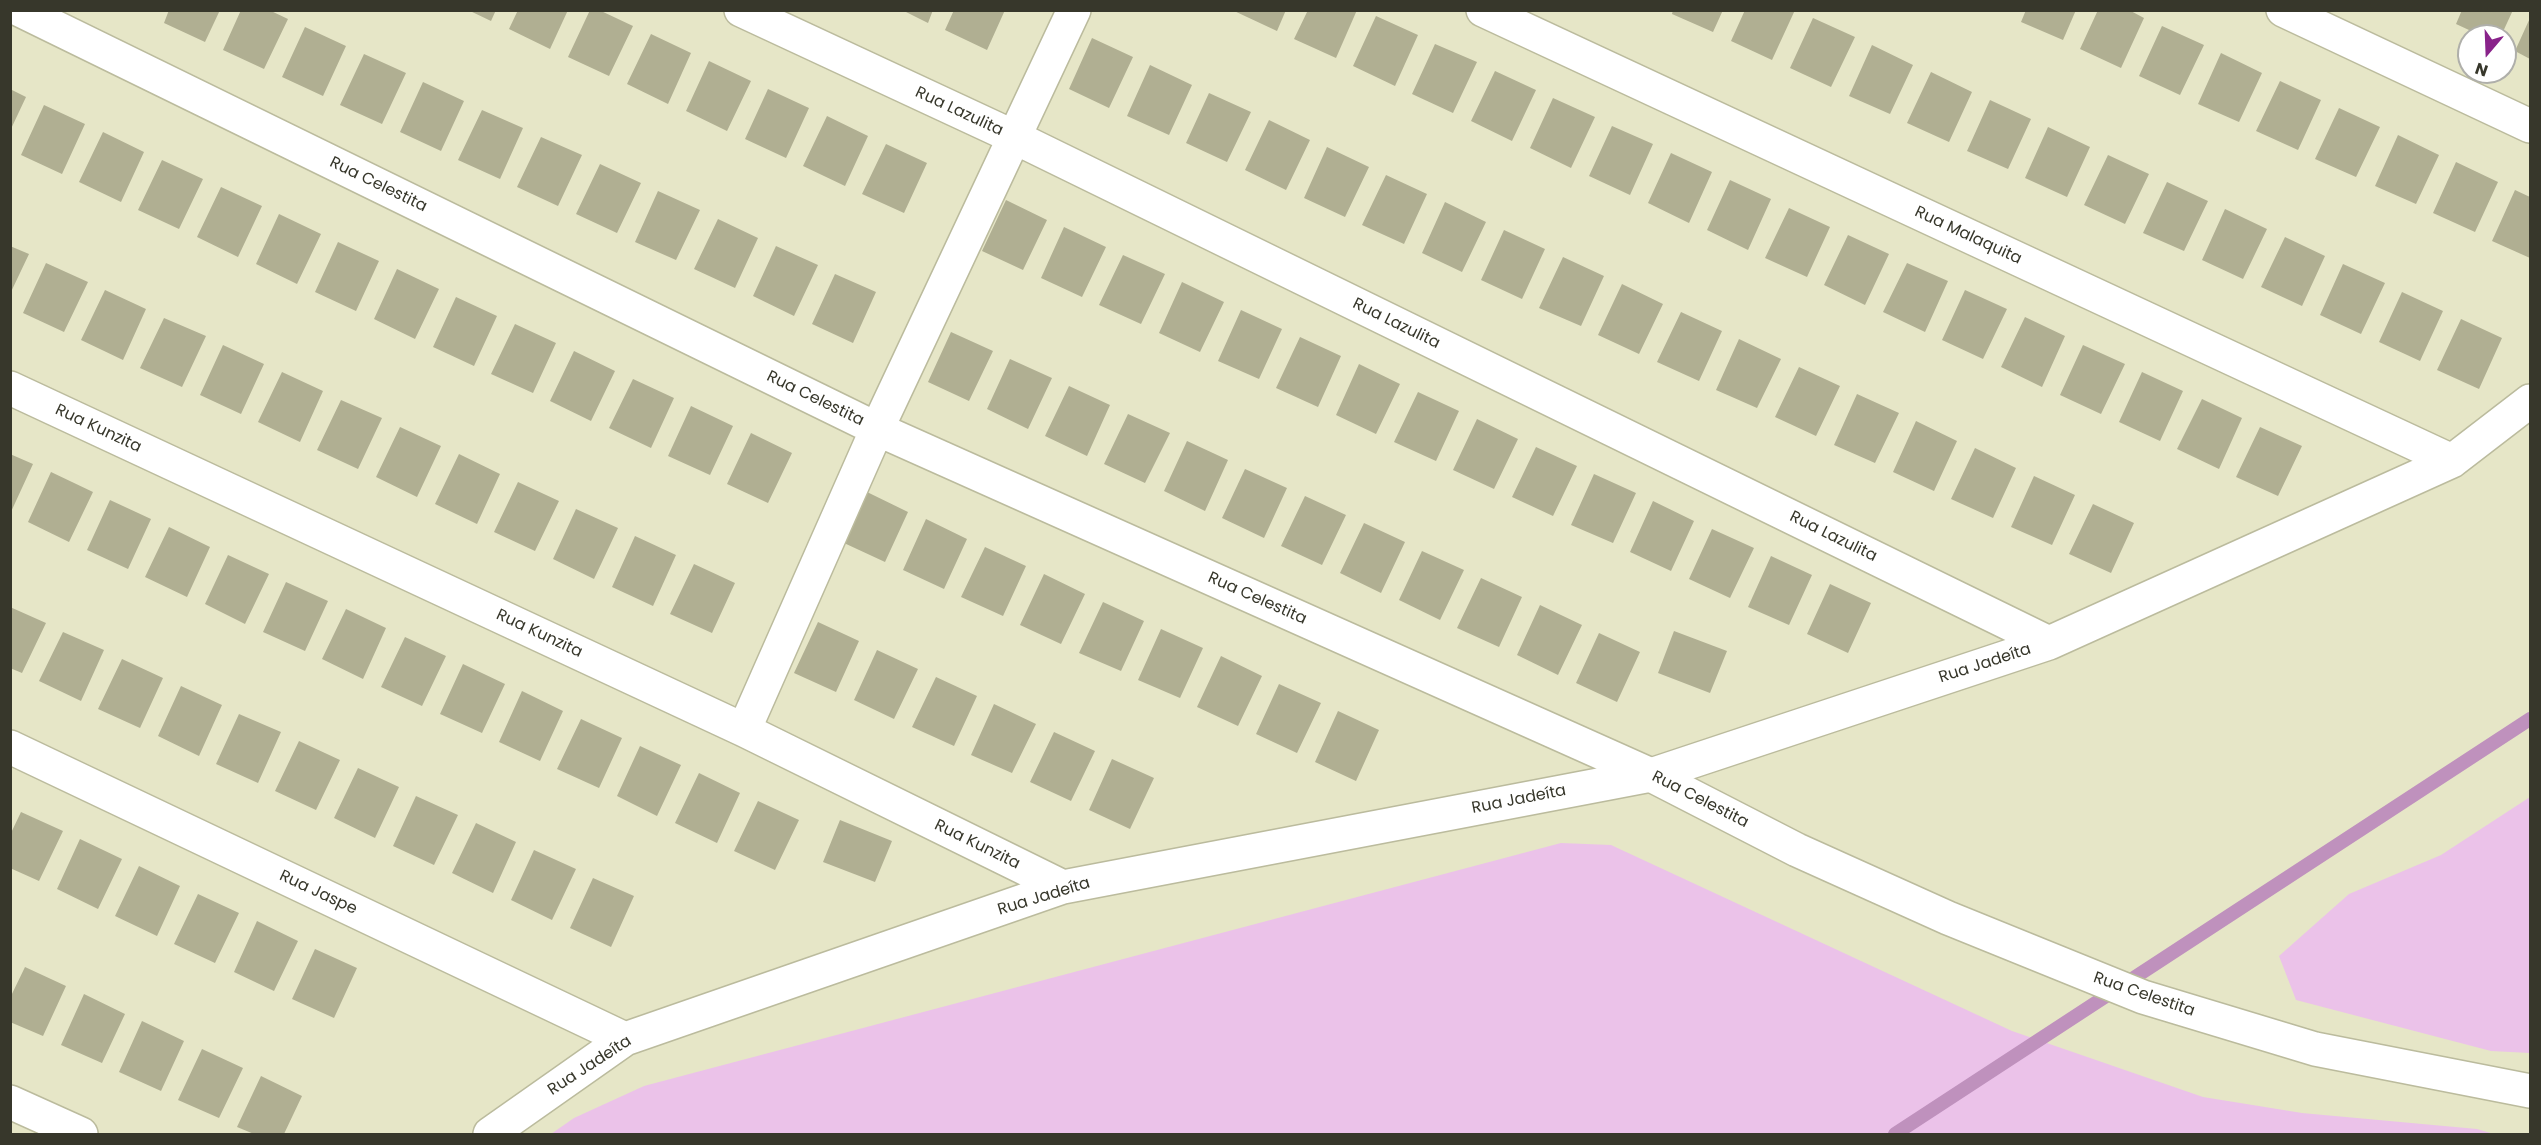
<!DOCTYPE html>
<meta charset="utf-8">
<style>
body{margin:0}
#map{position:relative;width:2541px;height:1145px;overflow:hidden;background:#e6e6c7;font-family:Poppins,sans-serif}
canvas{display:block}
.frame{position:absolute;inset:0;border:12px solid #37372b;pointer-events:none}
.north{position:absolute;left:2457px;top:24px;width:60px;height:60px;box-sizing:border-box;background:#fff;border:2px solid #afafaa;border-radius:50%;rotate:199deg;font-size:16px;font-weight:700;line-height:24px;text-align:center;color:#37372b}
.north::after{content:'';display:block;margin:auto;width:21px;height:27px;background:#89238a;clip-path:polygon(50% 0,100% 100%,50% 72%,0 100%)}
</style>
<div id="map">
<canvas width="2541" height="1145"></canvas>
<div class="frame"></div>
<div class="north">N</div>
</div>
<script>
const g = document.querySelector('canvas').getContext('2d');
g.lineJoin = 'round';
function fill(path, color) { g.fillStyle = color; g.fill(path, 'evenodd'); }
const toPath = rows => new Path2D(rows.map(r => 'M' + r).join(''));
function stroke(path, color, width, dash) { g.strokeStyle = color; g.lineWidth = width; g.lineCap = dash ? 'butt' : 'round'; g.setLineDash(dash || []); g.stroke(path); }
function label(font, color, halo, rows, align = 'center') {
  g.font = font + ' Poppins,sans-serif'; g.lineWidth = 4.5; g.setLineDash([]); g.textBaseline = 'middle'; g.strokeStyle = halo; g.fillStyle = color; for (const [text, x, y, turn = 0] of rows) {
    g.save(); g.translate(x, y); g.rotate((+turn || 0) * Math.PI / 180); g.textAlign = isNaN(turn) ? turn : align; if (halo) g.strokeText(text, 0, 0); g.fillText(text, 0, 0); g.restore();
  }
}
fill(toPath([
 [2530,797,2530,1053,2491,1051,2296,1000,2279,956,2349,894,2441,855],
 [1561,843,1611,845,2012,1031,2203,1097,2302,1113,2477,1129,2494,1134,551,1134,574,1118,644,1086]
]), '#ebc2e9');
stroke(toPath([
 [1895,1134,2530,719]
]), '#bf91bd', 14);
fill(toPath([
 [169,10,220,10,205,42,164,23],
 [241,10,269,10,288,19,264,69,223,50],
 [468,10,496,10,491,21],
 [518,10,568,10,550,49,509,29],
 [590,10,599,10,633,26,609,76,568,57],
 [902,10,933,10,928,23],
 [954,10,1005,10,987,50,945,30],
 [1232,10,1286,10,1277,31],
 [1308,10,1357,10,1336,58,1294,39],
 [1673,10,1723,10,1713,32,1672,14],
 [1745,10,1795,10,1772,60,1731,41],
 [2026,10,2076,10,2063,40,2021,22],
 [2098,10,2129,10,2144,18,2121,68,2080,49],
 [2462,10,2513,10,2501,36,2482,36,2456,24],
 [1376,16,1418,35,1395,86,1353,66],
 [1813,18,1855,37,1831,87,1790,68],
 [2530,18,2530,59,2515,51],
 [2162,26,2204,45,2180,95,2139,76],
 [305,27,346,46,323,96,282,77],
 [651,34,691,53,668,104,627,84],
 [1092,38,1133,57,1109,108,1069,89],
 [1435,44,1477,62,1453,113,1412,94],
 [1872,45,1913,65,1890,114,1849,96],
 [2221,53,2262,73,2239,122,2198,104],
 [364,54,406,73,382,124,340,105],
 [709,61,751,81,727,131,686,111],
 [1150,65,1192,85,1169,135,1127,116],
 [1495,71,1536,90,1512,141,1471,121],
 [1931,72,1972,92,1949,142,1907,123],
 [2280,81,2321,100,2298,150,2256,131],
 [423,82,464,101,441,151,400,132],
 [10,89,26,97,10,131],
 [768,89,809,108,786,158,745,139],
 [1209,93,1251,112,1227,162,1186,143],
 [1553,98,1595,117,1571,168,1530,148],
 [1990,100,2031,119,2008,169,1967,151],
 [44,105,85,124,62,174,21,155],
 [2339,108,2380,127,2356,177,2315,159],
 [482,110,523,128,500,179,458,160],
 [827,116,868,136,845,186,803,166],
 [1269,120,1310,140,1286,190,1245,170],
 [1612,126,1653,144,1630,195,1589,176],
 [2048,127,2090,147,2067,197,2025,178],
 [103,132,144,152,121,202,79,182],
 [2398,135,2439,155,2416,204,2375,186],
 [541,137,582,155,558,206,517,187],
 [886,144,927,163,904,213,862,194],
 [1327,147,1369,167,1345,217,1304,198],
 [1671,153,1712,172,1689,223,1648,203],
 [2108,155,2149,174,2125,224,2084,205],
 [162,160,203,179,179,229,138,210],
 [2456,162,2498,182,2475,232,2433,213],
 [600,164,641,183,617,233,576,214],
 [1386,175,1427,194,1404,244,1362,225],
 [1730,180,1771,199,1748,250,1707,230],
 [2167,182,2208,201,2184,251,2143,233],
 [221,187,262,206,238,257,197,237],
 [2515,190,2530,197,2530,258,2492,241],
 [658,191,700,210,676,260,635,242],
 [1006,200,1047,220,1023,270,982,251],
 [1445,202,1486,222,1462,272,1422,253],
 [1789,208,1830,227,1807,277,1765,258],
 [2225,209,2267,229,2243,279,2202,260],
 [279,214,321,234,297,284,256,264],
 [718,219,758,238,735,288,694,269],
 [1064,227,1106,247,1082,297,1041,278],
 [1504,230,1545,249,1522,299,1481,280],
 [1848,235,1889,254,1865,305,1824,285],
 [2285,237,2325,256,2302,306,2261,287],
 [338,242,379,261,356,311,315,292],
 [10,246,29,254,10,294],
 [776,246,818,265,794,316,753,296],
 [1123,255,1165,274,1141,324,1099,305],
 [1563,257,1604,276,1581,326,1539,308],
 [46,263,88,282,64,332,23,313],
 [1907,263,1948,281,1925,332,1883,312],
 [2343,264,2385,283,2361,334,2320,315],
 [397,269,439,289,415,339,374,319],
 [835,274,876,292,853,343,812,324],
 [1182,282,1224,302,1200,352,1159,333],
 [1622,284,1663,304,1639,354,1598,335],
 [105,290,146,309,123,360,81,340],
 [1965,290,2007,309,1983,359,1942,340],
 [2402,292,2443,311,2420,361,2379,342],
 [456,297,497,316,474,366,433,347],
 [1241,310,1282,329,1259,379,1218,361],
 [1681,312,1722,331,1699,381,1657,362],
 [2025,317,2065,336,2042,387,2001,367],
 [164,318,206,336,182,387,140,368],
 [2461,319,2502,338,2479,389,2437,370],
 [515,324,556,343,533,393,491,374],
 [951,332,993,351,969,401,928,382],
 [1300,337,1341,356,1318,407,1276,388],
 [1739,339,1781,359,1757,408,1716,390],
 [223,345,264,364,241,414,200,395],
 [2083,345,2125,364,2101,414,2060,395],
 [574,351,615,371,591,421,550,401],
 [1010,359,1052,378,1028,429,987,409],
 [1359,364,1400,384,1376,434,1336,415],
 [1799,367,1840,386,1816,436,1775,417],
 [282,372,323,391,300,442,258,422],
 [2142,372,2183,391,2160,441,2119,422],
 [633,379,674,398,651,448,609,428],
 [1069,386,1110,405,1087,456,1045,436],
 [1418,392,1459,411,1436,461,1394,442],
 [1857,394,1899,413,1875,463,1834,445],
 [2202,399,2242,418,2219,469,2177,449],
 [341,400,382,418,358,469,317,450],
 [691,406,733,426,710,475,668,456],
 [1128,414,1170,433,1145,483,1104,464],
 [1477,419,1518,439,1494,489,1453,470],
 [1916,421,1957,441,1934,491,1893,472],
 [400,427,441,446,417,497,376,477],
 [2260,427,2302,446,2278,496,2236,477],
 [751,433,792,453,768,503,727,484],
 [1187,441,1228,460,1205,511,1164,491],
 [1536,447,1577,466,1553,516,1512,497],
 [1975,448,2016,468,1993,518,1951,499],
 [10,454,33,464,10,514],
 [459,454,500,474,477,524,435,504],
 [1245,469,1287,488,1264,538,1222,518],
 [51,472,93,492,69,542,28,522],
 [1594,474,1636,493,1613,543,1571,525],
 [2034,476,2075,495,2052,545,2011,527],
 [518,482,559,501,535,551,494,532],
 [867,492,908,512,885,562,844,543],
 [1305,496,1346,515,1322,565,1281,546],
 [110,500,151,519,128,569,87,550],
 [1653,501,1694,521,1671,571,1630,552],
 [2093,504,2134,523,2111,573,2069,554],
 [576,509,618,528,594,579,553,559],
 [926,519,967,539,944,589,903,570],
 [1364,523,1405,542,1381,593,1340,573],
 [169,527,210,547,187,597,145,577],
 [1712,529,1754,548,1730,598,1689,579],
 [635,536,676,555,653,606,612,587],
 [985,547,1026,566,1003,616,961,597],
 [1422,551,1464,570,1440,620,1399,600],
 [228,555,269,574,245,624,205,604],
 [1771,556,1812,575,1789,625,1748,607],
 [694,564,735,583,712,633,670,614],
 [1044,574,1085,594,1061,644,1020,625],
 [1481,578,1522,597,1499,647,1457,628],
 [286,582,328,601,305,651,263,632],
 [1830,584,1871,603,1848,653,1807,634],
 [1103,602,1144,621,1121,671,1079,653],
 [1540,605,1582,625,1558,675,1517,655],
 [10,607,46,623,22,673,10,668],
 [346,609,386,628,363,679,322,659],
 [818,622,859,641,836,692,794,673],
 [1161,629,1203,648,1180,698,1138,680],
 [1674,631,1727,651,1710,693,1658,673],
 [63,632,104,650,81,701,39,681],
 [1599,633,1640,652,1617,702,1576,683],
 [405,637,446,656,422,706,381,687],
 [877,650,918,669,894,719,854,700],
 [1221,656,1262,676,1238,726,1197,707],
 [122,659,163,678,140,728,98,709],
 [463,664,505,684,482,733,440,714],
 [936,677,977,696,954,746,912,727],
 [1279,684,1321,703,1297,753,1256,734],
 [181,686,222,705,199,756,158,736],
 [522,691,563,711,540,761,499,742],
 [994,704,1036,724,1012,773,971,755],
 [1338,711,1379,730,1356,781,1315,762],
 [239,714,281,732,258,783,216,764],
 [581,719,622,738,599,788,557,769],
 [1054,732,1095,751,1071,801,1030,782],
 [299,741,340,760,316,810,275,791],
 [640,746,681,765,657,816,617,796],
 [1112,759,1154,778,1130,829,1089,810],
 [358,768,399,787,375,838,334,818],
 [699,773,740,793,717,843,675,823],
 [416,796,458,815,434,865,393,846],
 [758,801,799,820,775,870,734,851],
 [21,812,63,831,39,881,10,868,10,835],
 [840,820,892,841,875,882,823,862],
 [476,823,516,842,493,893,452,873],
 [80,839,122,859,98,909,57,889],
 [534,850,576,869,552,920,511,900],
 [139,866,180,886,157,936,115,916],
 [593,878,634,896,611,947,570,928],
 [198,894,239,913,215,963,174,944],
 [257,921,298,941,274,991,234,972],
 [315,949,357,968,334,1018,292,999],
 [25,967,66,986,43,1036,10,1022,10,998],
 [84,994,125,1014,102,1063,61,1045],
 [142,1021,184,1041,161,1091,119,1072],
 [202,1049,243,1068,219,1118,178,1100],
 [261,1076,302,1096,284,1134,254,1134,237,1127]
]), '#b0af92');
const minor = toPath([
 [20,10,877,429,1651,775,1797,850,1948,918,2143,997,2315,1049,2530,1091],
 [741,10,1014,137,2049,643],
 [1483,10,2452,461],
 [2283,10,2530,126],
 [10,388,744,730,1063,887],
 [744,730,877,429,1074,10],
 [10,747,625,1039],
 [10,1102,81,1134],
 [490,1134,625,1039,1063,887,1651,775,2049,643,2452,461,2530,401]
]);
stroke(minor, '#bbbb9d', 36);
stroke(minor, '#fff', 33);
label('16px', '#37372b', '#fff', [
 ["Rua Lazulita",959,112,25],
 ["Rua Celestita",378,185,26],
 ["Rua Malaquita",1968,236,25],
 ["Rua Lazulita",1396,324,26],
 ["Rua Celestita",815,399,26],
 ["Rua Kunzita",98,429,25],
 ["Rua Lazulita",1833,537,26],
 ["Rua Celestita",1257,599,24],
 ["Rua Kunzita",539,634,25],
 ["Rua Jadeíta",1985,664,-18],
 ["Rua Jadeíta",1519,800,-11],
 ["Rua Celestita",1700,800,27],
 ["Rua Kunzita",977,845,26],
 ["Rua Jaspe",318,893,25],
 ["Rua Jadeíta",1044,897,-17],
 ["Rua Celestita",2144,995,19],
 ["Rua Jadeíta",590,1066,-33]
]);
</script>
